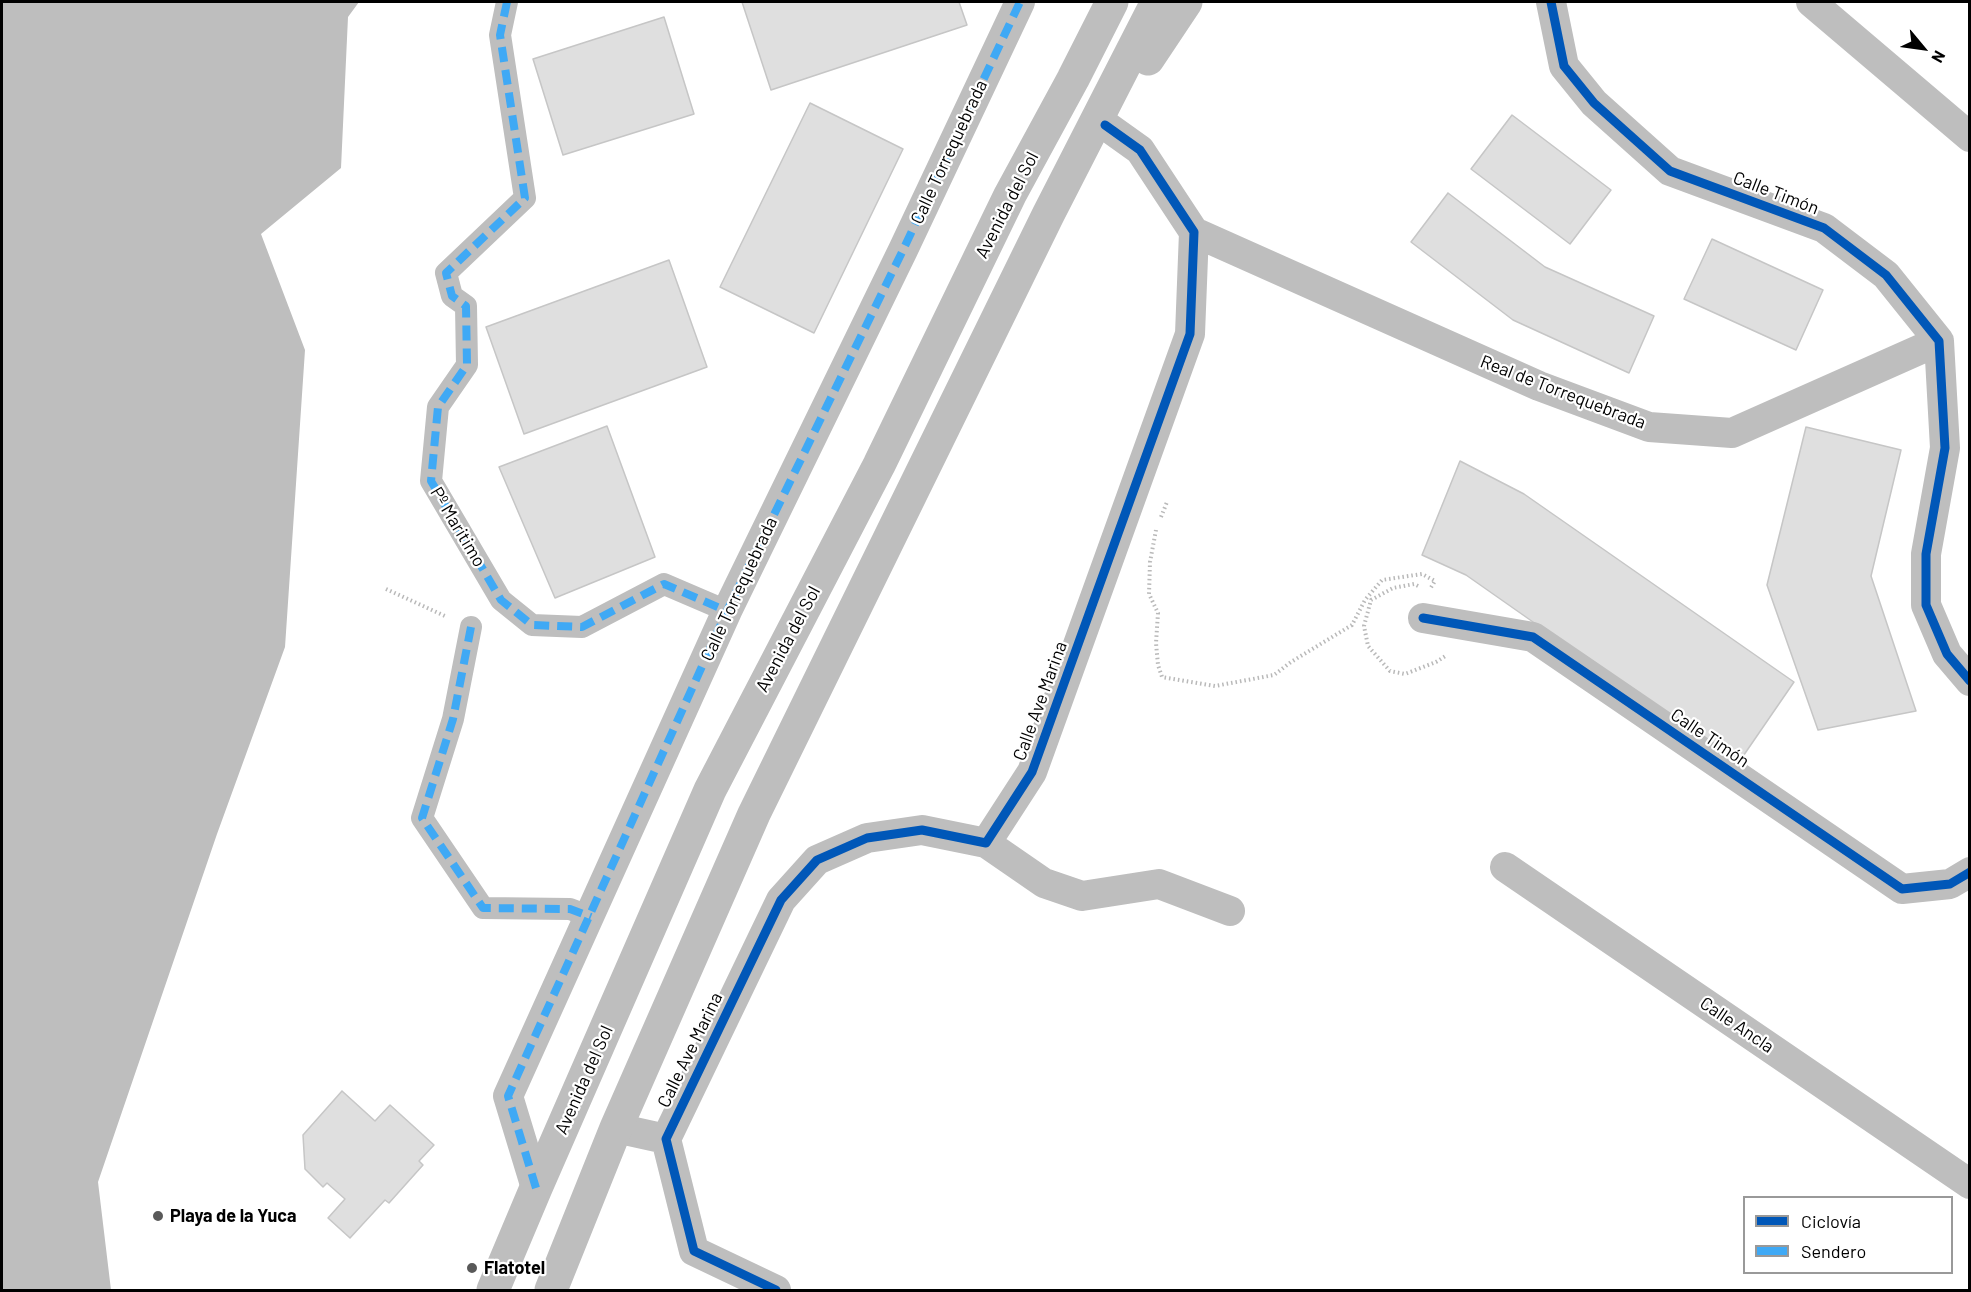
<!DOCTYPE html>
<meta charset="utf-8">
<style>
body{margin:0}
#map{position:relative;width:1971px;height:1292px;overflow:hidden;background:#fff;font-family:Barlow,sans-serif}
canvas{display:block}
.frame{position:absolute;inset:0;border:3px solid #000;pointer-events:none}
.legend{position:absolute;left:1743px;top:1196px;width:210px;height:78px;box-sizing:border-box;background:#fff;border:2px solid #999;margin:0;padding:8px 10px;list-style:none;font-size:18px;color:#000}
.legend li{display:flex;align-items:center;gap:12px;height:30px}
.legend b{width:30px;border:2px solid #999}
.north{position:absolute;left:1893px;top:18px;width:60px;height:60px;-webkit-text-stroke:4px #fff;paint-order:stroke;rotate:119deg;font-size:16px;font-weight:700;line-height:24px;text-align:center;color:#000}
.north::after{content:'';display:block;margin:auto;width:21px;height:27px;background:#000;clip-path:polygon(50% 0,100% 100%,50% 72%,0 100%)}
</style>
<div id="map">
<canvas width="1971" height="1292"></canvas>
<div class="frame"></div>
<ul class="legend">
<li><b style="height:8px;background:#0057b8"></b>Ciclovía</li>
<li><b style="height:8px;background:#3fa9f5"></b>Sendero</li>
</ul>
<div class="north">N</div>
</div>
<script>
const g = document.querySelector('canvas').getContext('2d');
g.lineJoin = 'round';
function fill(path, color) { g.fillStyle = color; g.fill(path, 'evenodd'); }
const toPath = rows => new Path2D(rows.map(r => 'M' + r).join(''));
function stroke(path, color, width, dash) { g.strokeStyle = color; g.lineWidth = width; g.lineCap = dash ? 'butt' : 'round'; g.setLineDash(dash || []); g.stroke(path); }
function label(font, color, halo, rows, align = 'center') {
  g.font = font + ' Barlow,sans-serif'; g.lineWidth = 4.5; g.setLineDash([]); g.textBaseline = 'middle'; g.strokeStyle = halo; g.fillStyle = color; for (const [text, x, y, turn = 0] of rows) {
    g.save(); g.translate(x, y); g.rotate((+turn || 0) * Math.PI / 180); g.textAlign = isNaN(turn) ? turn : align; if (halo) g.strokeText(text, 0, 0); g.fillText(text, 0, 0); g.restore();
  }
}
fill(toPath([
 [2,2,359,2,348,17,341,168,261,234,305,350,285,647,217,834,98,1182,111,1290,2,1290]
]), '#bebebe');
const building = toPath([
 [742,2,959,2,967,25,771,90,742,2],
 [664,17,694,114,563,155,533,59,664,17],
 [810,103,903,149,814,333,720,287,810,103],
 [1512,115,1611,190,1570,244,1471,169,1512,115],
 [1448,193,1545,267,1654,316,1629,373,1513,320,1411,242,1448,193],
 [1712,239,1823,290,1796,350,1684,299,1712,239],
 [669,260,707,367,524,434,486,327,669,260],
 [607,426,655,557,555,598,499,467,607,426],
 [1806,427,1901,450,1871,576,1916,711,1818,730,1767,585,1806,427],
 [1460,461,1524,494,1794,682,1737,765,1466,575,1422,555,1460,461],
 [342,1091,375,1121,390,1105,434,1145,419,1161,423,1165,389,1203,385,1200,350,1238,328,1218,345,1199,327,1183,323,1187,305,1169,303,1135,342,1091]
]);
fill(building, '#dfdfdf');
stroke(building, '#c6c6c6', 1.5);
stroke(toPath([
 [1161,517,1167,502],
 [1156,530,1150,562,1149,594,1158,613,1156,643,1158,665,1162,677,1215,686,1274,675,1291,662,1352,625,1365,600,1382,580,1422,574,1435,581,1430,589],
 [1418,586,1414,584,1393,588,1371,600,1364,626,1368,646,1390,671,1405,674,1436,662,1447,655],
 [386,589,445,616]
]), '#b9b9b9', 4, [1.5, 3]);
stroke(toPath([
 [507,2,500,35,525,198,446,273,452,296,466,306,467,365,438,407,431,481,501,600,532,625,582,627,664,584,727,611],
 [471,627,453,719,422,818,483,908,570,909,591,917]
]), '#bebebe', 22);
stroke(toPath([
 [1551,2,1564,66,1594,103,1670,171,1824,228,1886,275,1939,341,1945,448,1926,554,1926,605,1947,654,1970,681],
 [1811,2,1970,137],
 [1194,232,1539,386,1649,427,1732,433,1939,341],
 [1423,618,1533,637,1902,889,1950,884,1970,872],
 [986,843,1044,883,1082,896,1159,884,1230,911],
 [1505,867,1970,1184],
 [616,1128,666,1139],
 [536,1188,508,1096,727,611,903,250,1020,2],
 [776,1290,694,1251,666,1139,781,900,817,860,867,838,922,830,986,843,1032,772,1190,334,1194,232,1140,150,1105,125]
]), '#bebebe', 30);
stroke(toPath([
 [1148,59,1186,2],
 [493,1290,536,1188,710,790,879,465,1010,195,1073,79,1112,2],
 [551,1290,616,1128,754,814,1048,215,1157,2]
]), '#bebebe', 33);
stroke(toPath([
 [507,2,500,35,525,198,446,273,452,296,466,306,467,365,438,407,431,481,501,600,532,625,582,627,664,584,727,611],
 [471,627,453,719,422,818,483,908,570,909,591,917],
 [536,1188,508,1096,727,611,903,250,1020,2]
]), '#3fa9f5', 8, [15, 8]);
stroke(toPath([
 [1551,2,1564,66,1594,103,1670,171,1824,228,1886,275,1939,341,1945,448,1926,554,1926,605,1947,654,1970,681],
 [1423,618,1533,637,1902,889,1950,884,1970,872],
 [776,1290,694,1251,666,1139,781,900,817,860,867,838,922,830,986,843,1032,772,1190,334,1194,232,1140,150,1105,125]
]), '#0057b8', 9);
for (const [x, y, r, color] of [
 [158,1216,6,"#595959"],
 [472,1268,6,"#595959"]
]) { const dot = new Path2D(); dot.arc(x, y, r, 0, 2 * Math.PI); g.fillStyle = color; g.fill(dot); stroke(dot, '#fff', 2); }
label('18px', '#000', '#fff', [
 ["Calle Torrequebrada",949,152,-65],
 ["Calle Timón",1776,193,21],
 ["Avenida del Sol",1007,205,-63],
 ["Real de Torrequebrada",1563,392,21],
 ["Pº Maritimo",458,527,59],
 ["Calle Torrequebrada",739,589,-65],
 ["Avenida del Sol",788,639,-62],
 ["Calle Ave Marina",1040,701,-70],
 ["Calle Timón",1710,738,34],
 ["Calle Ancla",1737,1025,34],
 ["Calle Ave Marina",690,1050,-64],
 ["Avenida del Sol",584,1080,-66]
]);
label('bold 18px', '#000', '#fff', [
 ["Playa de la Yuca",170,1216],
 ["Flatotel",484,1268]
], 'left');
</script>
